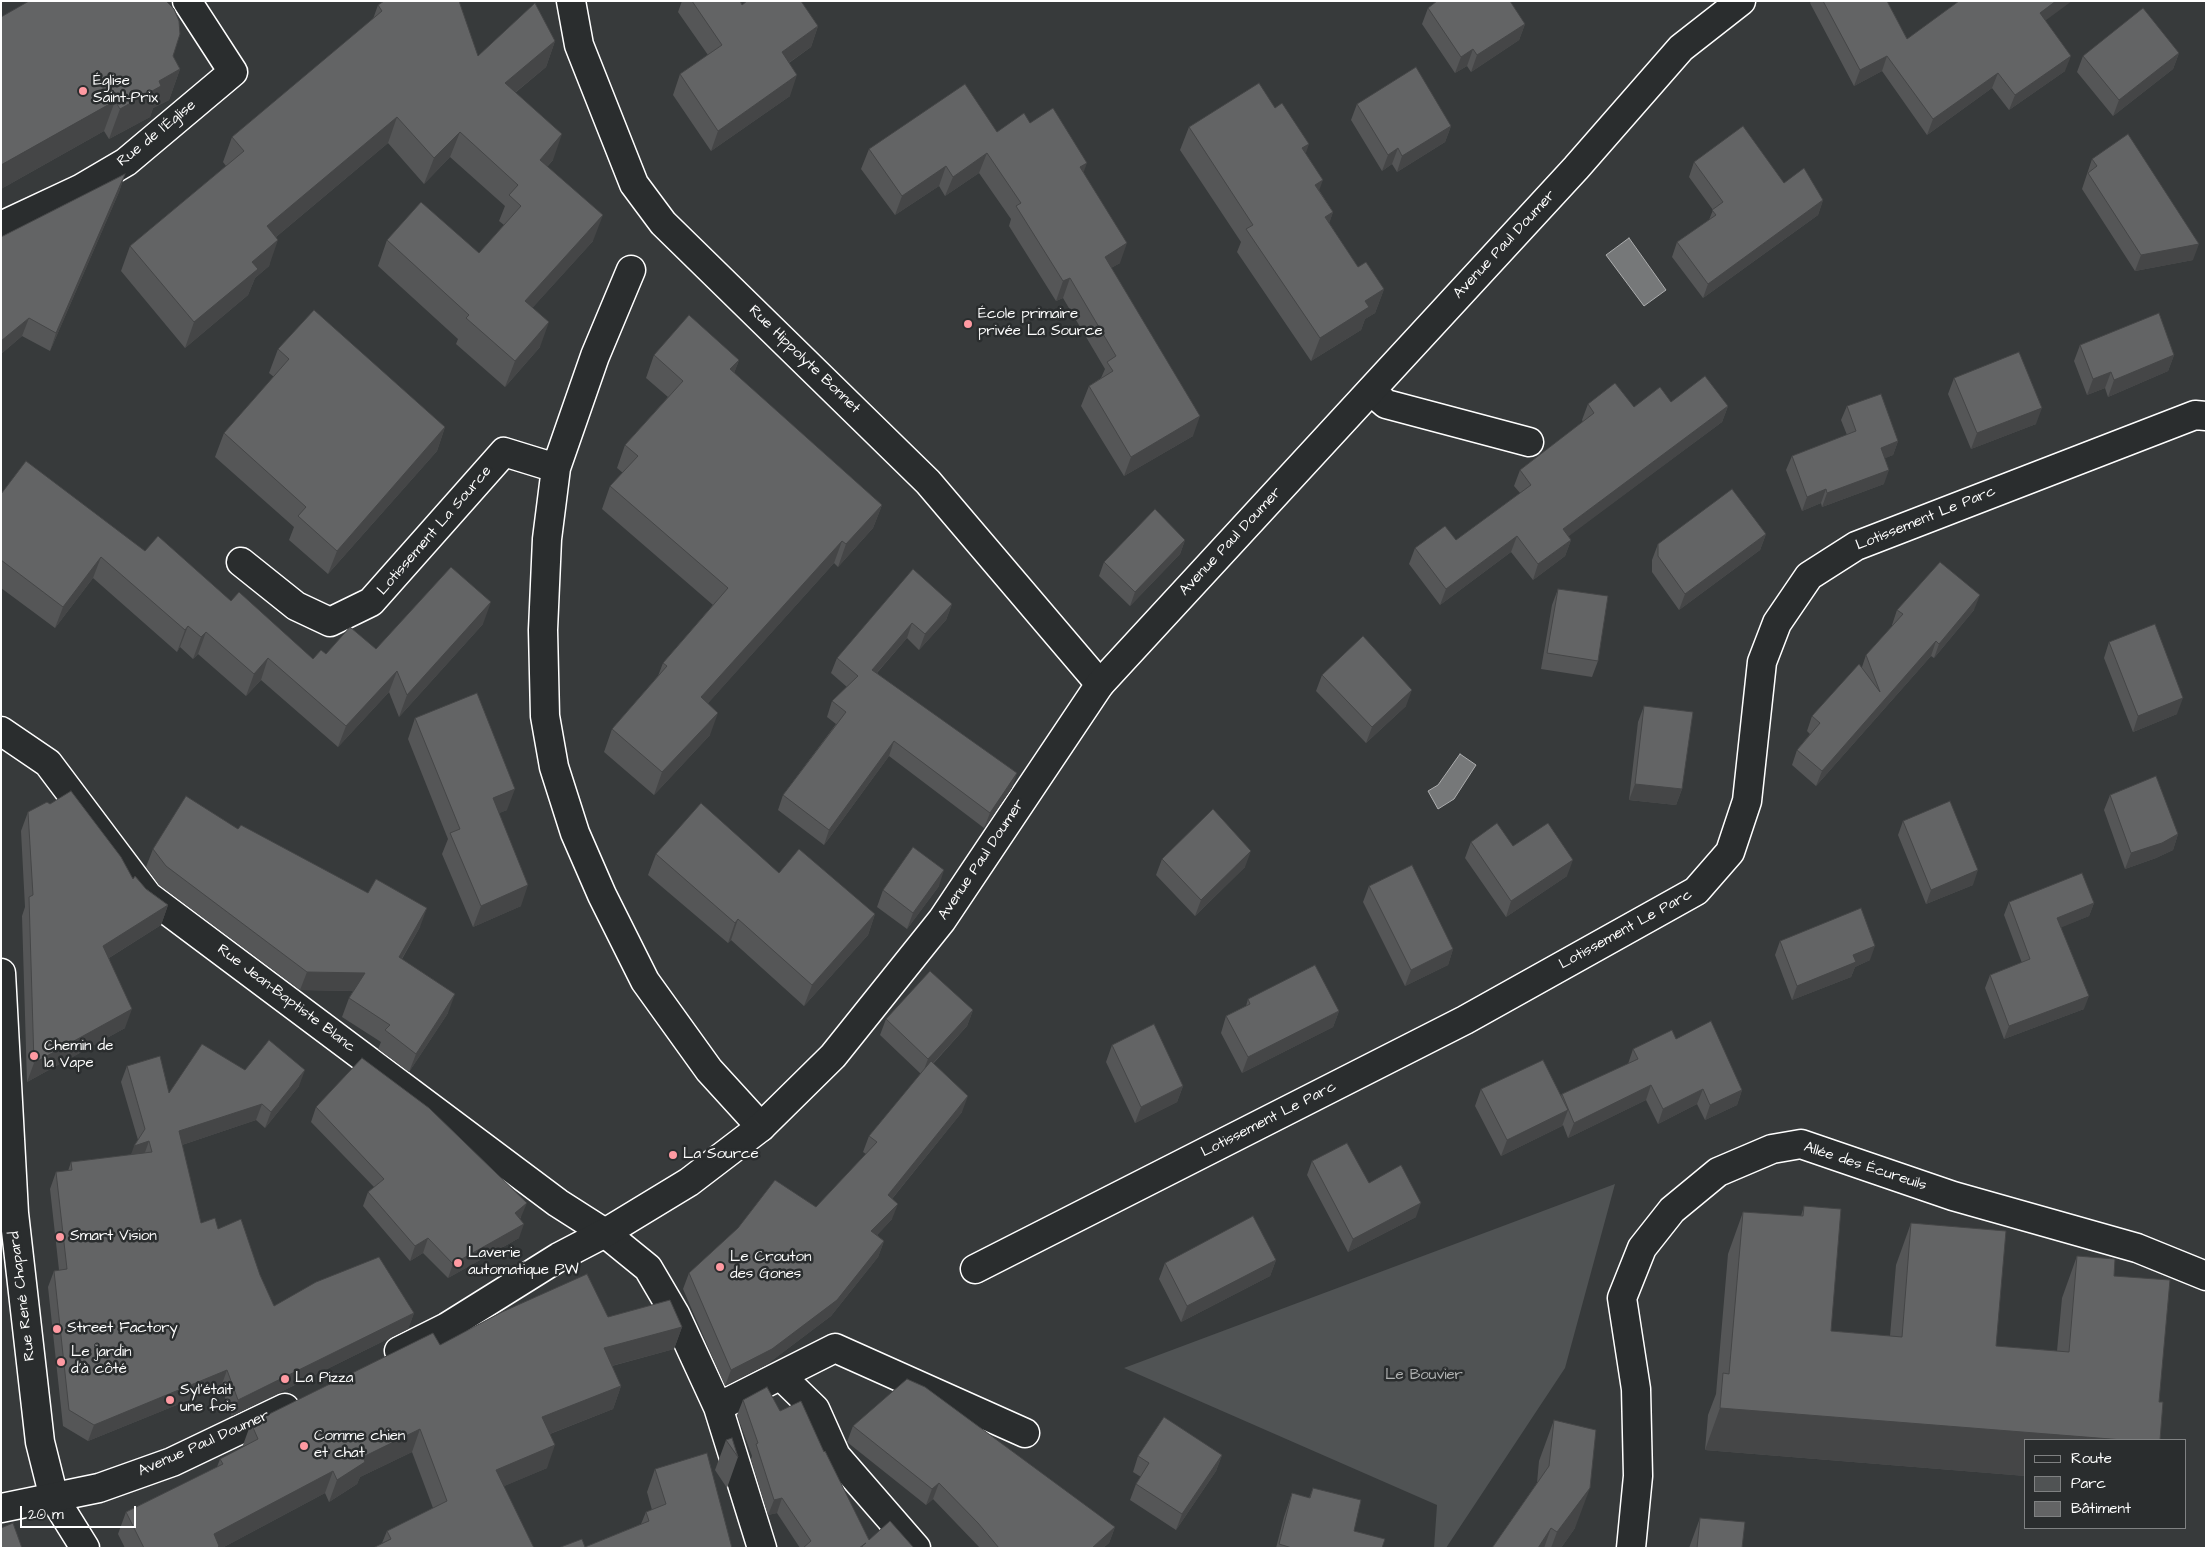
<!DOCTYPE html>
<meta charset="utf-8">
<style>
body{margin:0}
#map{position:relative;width:2207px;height:1549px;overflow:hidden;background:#373a3b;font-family:"Architects Daughter",sans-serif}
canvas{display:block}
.frame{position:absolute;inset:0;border:2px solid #fff;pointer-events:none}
.legend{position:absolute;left:2024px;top:1439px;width:162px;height:90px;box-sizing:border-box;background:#2a2d2e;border:1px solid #7f8182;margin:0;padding:6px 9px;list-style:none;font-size:15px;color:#fff}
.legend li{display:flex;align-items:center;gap:10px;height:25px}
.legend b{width:25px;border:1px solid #7f8182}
.scale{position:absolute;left:20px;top:1506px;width:116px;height:22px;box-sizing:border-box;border:2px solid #fff;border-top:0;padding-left:6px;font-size:15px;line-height:18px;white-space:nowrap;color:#fff;-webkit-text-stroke:4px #2a2d2e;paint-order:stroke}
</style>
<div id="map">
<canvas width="2207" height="1549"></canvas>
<div class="frame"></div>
<ul class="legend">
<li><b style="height:6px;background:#2a2d2e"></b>Route</li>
<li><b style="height:14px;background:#505354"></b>Parc</li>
<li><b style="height:14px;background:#636465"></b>Bâtiment</li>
</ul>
<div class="scale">20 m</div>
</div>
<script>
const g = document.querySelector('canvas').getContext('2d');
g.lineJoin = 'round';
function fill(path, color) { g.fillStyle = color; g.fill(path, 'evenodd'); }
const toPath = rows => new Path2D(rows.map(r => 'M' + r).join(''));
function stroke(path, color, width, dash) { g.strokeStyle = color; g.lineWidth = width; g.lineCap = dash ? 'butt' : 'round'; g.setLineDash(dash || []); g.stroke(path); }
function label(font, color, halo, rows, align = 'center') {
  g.font = font + ' "Architects Daughter",sans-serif'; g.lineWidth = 5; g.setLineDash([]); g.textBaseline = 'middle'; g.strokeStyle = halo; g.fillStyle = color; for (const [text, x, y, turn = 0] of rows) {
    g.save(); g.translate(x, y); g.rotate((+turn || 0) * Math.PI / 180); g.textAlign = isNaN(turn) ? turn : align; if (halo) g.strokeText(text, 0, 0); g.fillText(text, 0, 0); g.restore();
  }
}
fill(toPath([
 [1615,1184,1565,1368,1446,1548,1434,1548,1437,1505,1124,1368]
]), '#505354');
const water = toPath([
 [1629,238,1666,290,1644,306,1606,255,1629,238],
 [1460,754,1476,765,1454,799,1438,809,1428,791,1438,785,1460,754]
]);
fill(water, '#767879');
stroke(water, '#adaeaf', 1);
const minor = toPath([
 [571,1,579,45,634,184,663,223,928,482,1100,684],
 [1,226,80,189,126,162,233,72,187,1],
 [631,270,595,356,556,468,547,539,543,630,545,716,554,767,575,833,602,895,645,981,709,1070,761,1127],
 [1371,391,1386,404,1529,442],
 [241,562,296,606,330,622,371,602,504,452,556,468],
 [1,731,48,763,148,896,558,1203,605,1233,648,1268,675,1314,718,1407,762,1548],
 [1,973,14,1213,40,1442,54,1498,85,1548],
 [975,1269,1465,1020,1696,891,1730,852,1747,801,1762,662,1777,623,1809,576,1856,546,2195,415,2206,416],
 [781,1376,815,1409,836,1456,916,1548],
 [718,1407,835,1348,1025,1433],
 [1631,1548,1638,1476,1636,1389,1622,1298,1642,1248,1672,1210,1718,1172,1772,1149,1801,1144,1953,1196,2137,1248,2206,1276]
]);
const major = toPath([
 [399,1351,447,1327,559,1257,605,1233,689,1182,761,1127,833,1056,942,920,1100,684,1576,168,1681,48,1741,1],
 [1,1508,99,1488,172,1462,285,1408]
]);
stroke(minor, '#fff', 31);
stroke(major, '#fff', 31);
stroke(minor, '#2a2d2e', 28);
stroke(major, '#2a2d2e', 28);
fill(toPath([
 [682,1,740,1,742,5,818,26,811,47,789,63,790,96,711,151,673,95,680,74,708,55,678,12],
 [1811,1,1887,1,1907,39,2045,20,2065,71,2009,110,1992,88,1927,135,1882,71,1854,86,1810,3],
 [378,5,478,56,555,41,546,67,515,93,553,160,547,167,593,241,533,307,540,347,505,387,456,344,458,339,378,266,387,240,479,253,504,225,499,221,505,206,450,157,424,184,388,143,276,237,269,266,255,278,248,295,185,348,121,271,130,246,226,166,223,162,232,137,373,19],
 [1428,8,1525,24,1519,40,1471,72,1467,66,1455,73,1422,24],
 [2179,53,2173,69,2113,116,2077,72,2083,56],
 [173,56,180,69,169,100,153,108,150,117,109,139,104,131,1,189],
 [1357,104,1451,126,1445,142,1397,172,1392,164,1382,171,1351,120],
 [1030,123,1084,173,1120,263,1111,268,1193,436,1124,476,1081,406,1089,386,1101,378,1105,369,1063,298,1056,301,1009,226,1011,219,979,173,945,196,939,186,895,215,861,169,869,149,997,132],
 [1189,127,1305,154,1319,190,1333,212,1329,223,1358,267,1384,289,1375,313,1365,319,1361,330,1311,361,1237,252,1241,242,1180,150],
 [2092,159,2193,260,2135,271,2082,189],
 [1694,162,1784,183,1823,200,1818,215,1703,298,1672,257,1677,242,1709,220,1713,210,1689,177],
 [125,174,119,192,50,351,22,336,1,354,1,237],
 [2080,345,2174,355,2168,371,2108,397,2105,388,2087,395,2074,361],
 [278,349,445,427,437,451,328,574,289,540,294,527,215,457,224,433,274,377,269,373],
 [654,355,739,360,734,373,882,505,873,528,838,567,834,563,708,703,710,735,654,795,604,752,612,729,658,676,663,663,713,605,602,509,610,486,623,473,617,468,625,445,668,397,646,378],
 [1954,378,2036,424,1971,449,1948,394],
 [1671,402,1728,406,1722,422,1568,536,1571,540,1565,556,1533,580,1511,552,1440,605,1409,564,1415,548,1456,540,1520,493,1514,486,1520,470,1583,422,1582,420,1588,404,1634,407],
 [1847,406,1898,441,1893,455,1885,458,1884,484,1822,507,1821,503,1802,511,1786,470,1792,456,1847,435,1841,420],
 [1,494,145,551,231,601,313,659,326,654,376,649,483,624,399,717,389,692,338,747,261,680,246,696,198,654,193,659,180,647,177,652,93,578,55,628,1,588],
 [1766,534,1760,550,1679,610,1652,572,1652,560,1658,544],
 [1185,540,1180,554,1130,606,1099,576,1104,562],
 [1558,589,1598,661,1592,677,1541,669,1552,605],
 [952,604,946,620,919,650,907,638,877,673,1012,788,984,828,889,756,824,845,778,810,783,795,836,724,827,717,832,701,847,687,831,673,837,658],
 [1897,610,1974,610,1934,658,1931,656,1816,786,1792,765,1797,750,1810,734,1807,731,1812,716,1862,667,1866,655,1893,626,1892,625],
 [2109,642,2177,714,2133,732,2104,658],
 [1322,675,1406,706,1366,743,1316,691],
 [1644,706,1682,789,1676,805,1629,800,1638,722],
 [415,718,507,810,499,813,521,906,473,927,442,854,448,839,408,739],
 [2110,795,2178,834,2173,850,2156,858,2125,869,2104,810],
 [28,812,133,879,168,905,161,925,109,958,125,1028,27,1082,22,916,25,907,21,831],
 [1903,821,1973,885,1926,904,1898,835],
 [238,829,368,893,420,927,402,959,448,1013,409,1072,378,1049,381,1042,342,1017,349,998,353,991,300,990,159,885,146,867,153,849],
 [1471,842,1513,846,1567,876,1506,917,1465,858],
 [656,854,779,873,875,914,868,935,804,1006,731,940,728,943,648,875],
 [1162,859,1245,867,1195,916,1156,875],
 [939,886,907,929,877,907,883,890],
 [1369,886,1453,949,1448,965,1405,986,1363,902],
 [2009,902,2094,903,2089,916,2061,927,2084,1009,2004,1039,1985,988,1990,975,2022,963,2004,915],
 [1780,941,1870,960,1855,967,1851,977,1792,1000,1775,955],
 [1248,999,1339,1011,1333,1027,1242,1073,1221,1033,1226,1016,1246,1006],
 [973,1010,967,1026,933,1064,962,1112,892,1199,892,1219,877,1235,884,1241,878,1257,831,1316,766,1365,725,1386,683,1289,689,1273,816,1207,866,1154,863,1152,869,1136,921,1074,880,1035,886,1019],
 [1676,1039,1742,1090,1737,1105,1705,1120,1697,1104,1658,1124,1646,1100,1568,1138,1563,1125,1562,1126,1501,1156,1475,1106,1481,1089,1561,1096,1562,1094,1628,1064,1633,1049],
 [1112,1045,1183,1086,1177,1102,1135,1123,1106,1062],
 [127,1066,169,1093,245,1070,299,1086,265,1128,256,1120,182,1145,201,1223,218,1229,260,1275,274,1306,414,1313,408,1329,232,1416,221,1387,88,1441,63,1426,48,1287,54,1271,59,1270,50,1189,56,1172,68,1171,71,1162,131,1155,138,1140,121,1082],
 [316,1107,521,1217,520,1219,519,1238,448,1278,423,1253,410,1261,363,1206,368,1192,374,1187,311,1122],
 [1312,1161,1369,1183,1416,1217,1348,1252,1307,1175],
 [1804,1206,1831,1331,1890,1336,1896,1265,1911,1223,1996,1346,2057,1351,2062,1298,2077,1256,2114,1276,2159,1402,2026,1440,2026,1476,1705,1450,1708,1415,1716,1394,1728,1254,1743,1212,1801,1216],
 [1276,1260,1270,1276,1181,1322,1159,1279,1165,1263],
 [608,1317,682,1327,674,1349,612,1366,621,1386,613,1409,550,1434,547,1468,504,1486,382,1543,387,1531,433,1508,412,1452,360,1477,357,1484,329,1502,325,1493,222,1548,125,1548,118,1534,126,1512,217,1467,220,1459,244,1447,243,1445,251,1423,440,1345],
 [743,1400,780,1411,824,1452,869,1540,914,1548,800,1548,777,1513,768,1515,751,1459,752,1456,737,1415],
 [1554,1420,1575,1528,1561,1548,1492,1548,1537,1483,1539,1461],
 [853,1426,1115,1527,1109,1543,1103,1548,980,1548,933,1499,926,1505,847,1442],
 [726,1440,738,1457,727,1488,715,1470],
 [1222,1455,1216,1471,1176,1530,1130,1500,1136,1484,1141,1477,1133,1472,1138,1456],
 [655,1469,732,1548,585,1547,641,1524,646,1512,652,1510,647,1492],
 [1313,1488,1354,1531,1382,1548,1276,1548,1284,1517,1292,1493,1309,1498],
 [1700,1518,1742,1548,1689,1548]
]), '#555657');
fill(toPath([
 [2056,1,2072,1,2034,29,2040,13],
 [1525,24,1519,40,1471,72,1477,55],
 [818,26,811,47,774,73,782,52],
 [555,41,546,67,495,109,505,83],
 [1473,49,1467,66,1455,73,1461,57],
 [2179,53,2173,69,2113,116,2119,100],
 [1887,56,1882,71,1854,86,1860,70],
 [2071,56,2065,71,2009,110,2015,95],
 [180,69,169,100,153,108,150,117,109,139,120,109,159,81],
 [1998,73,1992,88,1927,135,1933,119],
 [797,75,790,96,711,151,718,131],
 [115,101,104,131,1,189,1,165],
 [397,117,388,143,258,252,267,226],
 [1451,126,1445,142,1397,172,1402,156],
 [460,132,450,157,424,184,434,158],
 [562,134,553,160,530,186,540,160],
 [1309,144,1301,167,1302,148],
 [1398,148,1392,164,1382,171,1388,155],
 [987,153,979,173,945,196,953,177],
 [1087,163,1080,182,1080,167],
 [946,166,939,186,895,215,902,196],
 [125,174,119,192,50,351,56,333],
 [1323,180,1314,204,1315,185],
 [1823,200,1818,215,1703,298,1708,284],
 [1333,212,1325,236,1325,217],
 [603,215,593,241,516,326,525,301],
 [278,240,269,266,255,278,248,295,185,348,194,322,252,262],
 [1127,243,1120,263,1097,276,1105,257],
 [2199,244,2193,260,2135,271,2141,255],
 [1070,278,1063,298,1056,301,1063,281],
 [1384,289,1375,313,1365,319,1361,330,1311,361,1320,338,1365,301],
 [29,318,22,336,1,354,1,341],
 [549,322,540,347,505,387,515,361],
 [2174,355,2168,371,2108,397,2114,380],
 [739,360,731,382,730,369],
 [2111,372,2105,388,2087,395,2093,379],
 [1728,406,1722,422,1557,545,1563,529],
 [2042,408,2036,424,1971,449,1977,433],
 [1200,416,1193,436,1124,476,1131,457],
 [445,427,437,451,328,574,337,551],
 [1898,441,1893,455,1876,462,1881,448],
 [1889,470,1884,484,1822,507,1827,493],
 [1826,489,1821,503,1802,511,1807,497],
 [882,505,873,528,838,567,846,544],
 [1766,534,1760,550,1679,610,1685,594],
 [1517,536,1511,552,1440,605,1446,589],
 [1185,540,1180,554,1130,606,1135,592],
 [1571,540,1565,556,1533,580,1538,564],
 [842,541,834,563,693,720,701,697],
 [101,557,93,578,55,628,63,607],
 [1980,595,1974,610,1934,658,1939,644],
 [491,602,483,624,399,717,407,695],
 [952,604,946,620,919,650,925,634],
 [912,623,907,638,866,685,872,670],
 [188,626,180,647,177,652,185,630],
 [206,632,198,654,193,659,201,637],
 [1936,641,1931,656,1816,786,1822,771],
 [268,658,261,680,246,696,254,674],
 [397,671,389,692,338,747,346,726],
 [1412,690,1406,706,1366,743,1372,727],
 [2183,698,2177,714,2133,732,2138,716],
 [718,713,710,735,654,795,662,772],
 [894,741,889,756,824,845,829,830],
 [1017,773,1012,788,984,828,990,813],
 [1635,784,1682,789,1676,805,1629,800],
 [515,789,507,810,485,819,493,798],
 [2178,834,2173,850,2156,858,2125,869,2131,853],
 [1251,851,1245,867,1195,916,1201,900],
 [1573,860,1567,876,1506,917,1511,901],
 [944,870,939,886,907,929,913,913],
 [1978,870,1973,885,1926,904,1931,890],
 [528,885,521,906,473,927,481,906],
 [2094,903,2089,916,2053,931,2057,918],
 [168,905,161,925,96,966,103,946],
 [427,908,420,927,392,975,399,957],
 [875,914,868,935,804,1006,812,985],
 [738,919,731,940,728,943,735,923],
 [1875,946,1870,960,1855,967,1851,977,1792,1000,1797,986,1853,955],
 [1453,949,1448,965,1405,986,1411,970],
 [307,972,365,973,358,991,300,990],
 [455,994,448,1013,409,1072,416,1054],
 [2089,996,2084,1009,2004,1039,2009,1026],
 [132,1009,125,1028,27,1082,34,1063],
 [973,1010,967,1026,922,1075,928,1059],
 [1339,1011,1333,1027,1242,1073,1248,1057],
 [305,1070,299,1086,265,1128,271,1112],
 [1651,1085,1646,1100,1568,1138,1574,1123],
 [1183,1086,1177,1102,1135,1123,1141,1107],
 [1703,1089,1697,1104,1658,1124,1663,1109],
 [1742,1090,1737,1105,1705,1120,1710,1105],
 [968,1096,962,1112,882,1211,888,1195],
 [262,1104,256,1120,173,1148,179,1131],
 [1568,1110,1562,1126,1501,1156,1507,1140],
 [149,1141,143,1158,128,1163,134,1146],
 [527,1203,521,1217,509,1227,515,1213],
 [1421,1203,1416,1217,1348,1252,1353,1239],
 [898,1204,892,1219,866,1247,871,1231],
 [524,1224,519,1238,448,1278,453,1264],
 [428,1238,423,1253,410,1261,415,1246],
 [884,1241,878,1257,831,1316,766,1365,725,1386,731,1370],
 [1276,1260,1270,1276,1181,1322,1187,1306],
 [414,1313,408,1329,232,1416,238,1400],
 [682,1327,674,1349,596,1370,604,1348],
 [227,1370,221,1387,88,1441,94,1425],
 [621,1386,613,1409,534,1440,542,1417],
 [1720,1408,2123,1440,2026,1440,2026,1476,1705,1450],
 [420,1429,412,1452,360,1477,357,1484,329,1502,337,1480,363,1457],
 [555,1445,547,1468,488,1493,496,1470],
 [1222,1455,1216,1471,1176,1530,1182,1514],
 [333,1471,325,1493,222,1548,209,1548,214,1534],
 [939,1483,933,1499,926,1505,932,1489],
 [1590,1488,1575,1528,1561,1548,1551,1548,1557,1532],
 [782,1498,777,1513,768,1515,774,1500],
 [1115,1527,1109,1543,1103,1548,1092,1548],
 [1551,1528,1544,1548,1538,1548]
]), '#454647');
const building = toPath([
 [29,1,166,1,174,9,179,21,180,34,173,56,180,69,159,81,161,86,120,109,115,101,1,165,1,17,29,1],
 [384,1,459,1,478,56,535,3,555,41,505,83,562,134,540,160,603,215,525,301,549,322,515,361,466,318,469,315,387,240,421,202,479,253,521,206,509,195,518,185,460,132,434,158,397,117,267,226,278,240,252,262,258,269,194,322,130,246,244,151,232,137,382,11,378,5,384,1],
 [692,1,740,1,742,5,747,1,801,1,818,26,782,52,797,75,718,131,680,74,722,45,692,1],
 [1437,1,1510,1,1525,24,1477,55,1473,49,1461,57,1428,8,1437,1],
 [1823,1,1887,1,1907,39,1959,1,2056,1,2040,13,2071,56,2015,95,1998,73,1933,119,1887,56,1860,70,1823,1],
 [2143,8,2179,53,2119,100,2083,56,2143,8],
 [1416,67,1451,126,1402,156,1398,148,1388,155,1357,104,1416,67],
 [1259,83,1275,108,1282,103,1309,144,1302,148,1323,180,1315,185,1333,212,1325,217,1358,267,1366,262,1384,289,1365,301,1369,307,1320,338,1246,229,1253,225,1189,127,1259,83],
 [965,84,997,132,1024,113,1030,123,1053,108,1087,163,1080,167,1127,243,1105,257,1200,416,1131,457,1089,386,1113,371,1107,362,1116,356,1070,278,1063,281,1016,206,1021,203,987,153,953,177,946,166,902,196,869,149,965,84],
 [1743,126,1784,183,1804,168,1823,200,1708,284,1677,242,1716,215,1712,210,1723,202,1694,162,1743,126],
 [2128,134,2199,244,2141,255,2088,173,2097,166,2092,159,2128,134],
 [125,174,56,333,29,318,1,341,1,237,125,174],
 [314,310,445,427,337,551,298,516,306,507,224,433,289,359,278,349,314,310],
 [2159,313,2174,355,2114,380,2111,372,2093,379,2080,345,2159,313],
 [689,315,739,360,730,369,882,505,846,544,842,541,701,697,718,713,662,772,612,729,667,666,663,663,728,588,610,486,638,456,625,445,683,381,654,355,689,315],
 [2019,352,2042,408,1977,433,1954,378,2019,352],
 [1705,376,1728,406,1563,529,1571,540,1538,564,1517,536,1446,589,1415,548,1445,526,1456,540,1531,485,1520,470,1594,413,1588,404,1615,383,1634,407,1660,387,1671,402,1705,376],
 [1881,394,1898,441,1881,448,1889,470,1827,493,1826,489,1807,497,1792,456,1856,431,1847,406,1881,394],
 [26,461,145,551,158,536,231,601,239,592,313,659,321,650,326,654,350,627,376,649,451,567,491,602,407,695,397,671,346,726,268,658,254,674,206,632,201,637,188,626,185,630,101,557,63,607,1,560,1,494,26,461],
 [1732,489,1766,534,1685,594,1658,556,1658,544,1732,489],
 [1155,509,1185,540,1135,592,1104,562,1155,509],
 [1940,562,1980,595,1939,644,1936,641,1822,771,1797,750,1820,723,1812,716,1859,664,1880,692,1866,655,1903,614,1897,610,1940,562],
 [913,569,952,604,925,634,912,623,872,670,1017,773,990,813,894,741,829,830,783,795,846,712,832,701,858,676,837,658,913,569],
 [1558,589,1608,596,1598,661,1547,653,1558,589],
 [2155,624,2183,698,2138,716,2109,642,2155,624],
 [1363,636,1412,690,1372,727,1322,675,1363,636],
 [477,693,515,789,493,798,528,885,481,906,450,833,460,829,415,718,477,693],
 [1644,706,1693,712,1682,789,1635,784,1644,706],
 [2156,776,2178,834,2162,843,2131,853,2110,795,2156,776],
 [71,791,121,857,133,879,135,876,146,889,168,905,103,946,132,1009,34,1063,29,897,33,895,28,812,47,802,50,804,71,791],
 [186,796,238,829,241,825,368,893,376,879,427,908,399,957,455,994,416,1054,385,1030,390,1025,349,998,365,973,307,972,166,866,153,849,186,796],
 [1950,801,1978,870,1931,890,1903,821,1950,801],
 [701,803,779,873,799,849,875,914,812,985,738,919,735,923,656,854,701,803],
 [1213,809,1251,851,1201,900,1162,859,1213,809],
 [1497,823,1513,846,1548,823,1573,860,1511,901,1471,842,1497,823],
 [913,847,944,870,913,913,883,890,913,847],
 [1412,865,1453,949,1411,970,1369,886,1412,865],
 [2082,873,2094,903,2057,918,2089,996,2009,1026,1990,975,2030,959,2009,902,2082,873],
 [1861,908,1875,946,1853,955,1856,962,1797,986,1780,941,1861,908],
 [1315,965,1339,1011,1248,1057,1226,1016,1250,1004,1248,999,1315,965],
 [930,971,973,1010,928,1059,886,1019,930,971],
 [1711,1021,1742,1090,1710,1105,1703,1089,1663,1109,1651,1085,1574,1123,1562,1094,1638,1059,1633,1049,1672,1030,1676,1039,1711,1021],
 [1154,1024,1183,1086,1141,1107,1112,1045,1154,1024],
 [269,1040,305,1070,271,1112,262,1104,179,1131,201,1223,215,1218,218,1229,241,1219,260,1275,274,1306,316,1282,379,1257,414,1313,238,1400,227,1370,94,1425,69,1410,54,1271,67,1269,56,1172,72,1170,71,1162,152,1152,149,1141,134,1146,145,1129,127,1066,160,1056,169,1093,202,1044,245,1070,269,1040],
 [362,1058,429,1108,527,1203,515,1213,524,1224,453,1264,428,1238,415,1246,368,1192,384,1179,316,1107,362,1058],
 [1543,1060,1568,1110,1507,1140,1481,1089,1543,1060],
 [931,1061,968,1096,888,1195,898,1204,871,1231,884,1241,837,1300,772,1349,731,1370,689,1273,738,1228,775,1180,816,1207,877,1142,869,1136,931,1061],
 [1347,1143,1369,1183,1401,1165,1421,1203,1353,1239,1312,1161,1347,1143],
 [1804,1206,1841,1209,1831,1331,1902,1337,1911,1223,2006,1231,1996,1346,2069,1352,2077,1256,2115,1259,2114,1276,2170,1280,2159,1402,2163,1402,2160,1440,2123,1440,1720,1408,1723,1373,1729,1374,1743,1212,1803,1216,1804,1206],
 [1253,1216,1276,1260,1187,1306,1165,1263,1253,1216],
 [587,1274,608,1317,670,1300,682,1327,604,1348,621,1386,542,1417,555,1445,496,1470,534,1548,373,1548,391,1539,387,1531,447,1501,420,1429,363,1457,365,1462,337,1480,333,1471,214,1534,219,1546,217,1548,144,1548,126,1512,223,1464,220,1459,258,1439,251,1423,433,1333,440,1345,502,1312,587,1274],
 [907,1379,925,1387,1115,1527,1092,1548,999,1548,978,1523,939,1483,932,1489,853,1426,907,1379],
 [767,1387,780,1411,801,1401,824,1452,825,1451,869,1540,890,1521,914,1548,863,1548,862,1546,866,1543,859,1548,803,1548,811,1541,782,1498,774,1500,756,1444,758,1443,743,1400,767,1387],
 [1164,1417,1222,1455,1182,1514,1136,1484,1149,1463,1138,1456,1164,1417],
 [1554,1420,1596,1430,1590,1488,1557,1532,1551,1528,1538,1548,1492,1548,1549,1466,1554,1420],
 [732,1438,738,1457,726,1440,732,1438],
 [707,1453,732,1548,558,1548,582,1539,585,1547,649,1521,646,1512,666,1504,655,1469,707,1453],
 [1313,1488,1361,1500,1354,1531,1385,1539,1382,1548,1292,1548,1279,1544,1292,1493,1310,1498,1313,1488],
 [1700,1518,1745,1522,1742,1548,1697,1548,1700,1518],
 [13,1523,22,1548,1,1548,1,1528,13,1523]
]);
fill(building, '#636465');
stroke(building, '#454647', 1);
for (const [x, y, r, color] of [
 [83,91,5,"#ff9aa2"],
 [968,324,5,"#ff9aa2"],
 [34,1056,5,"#ff9aa2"],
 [673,1155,5,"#ff9aa2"],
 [60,1237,5,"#ff9aa2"],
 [458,1263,5,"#ff9aa2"],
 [720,1267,5,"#ff9aa2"],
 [57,1329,5,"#ff9aa2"],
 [61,1362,5,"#ff9aa2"],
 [285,1379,5,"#ff9aa2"],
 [170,1400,5,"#ff9aa2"],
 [304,1446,5,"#ff9aa2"]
]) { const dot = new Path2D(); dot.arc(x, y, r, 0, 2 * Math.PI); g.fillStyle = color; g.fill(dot); stroke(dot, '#2a2d2e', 2); }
label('15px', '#fff', '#2a2d2e', [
 ["Église",93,82],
 ["Saint-Prix",93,99],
 ["École primaire",978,315],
 ["privée La Source",978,332],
 ["Chemin de",44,1047],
 ["la Vape",44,1064],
 ["La Source",683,1155],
 ["Smart Vision",70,1237],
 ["Laverie",468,1254],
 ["automatique PW",468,1271],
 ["Le Crouton",730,1258],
 ["des Gones",730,1275],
 ["Street Factory",67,1329],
 ["Le jardin",71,1353],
 ["d'à côté",71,1370],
 ["La Pizza",295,1379],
 ["Syl'était",180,1391],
 ["une fois",180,1408],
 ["Comme chien",314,1437],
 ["et chat",314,1454]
], 'left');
label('15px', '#fff', '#2a2d2e', [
 ["Rue de l'Église",157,134,-39],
 ["Avenue Paul Doumer",1505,245,-47],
 ["Rue Hippolyte Bonnet",804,360,44],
 ["Lotissement Le Parc",1926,519,-22],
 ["Lotissement La Source",435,531,-49],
 ["Avenue Paul Doumer",1231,542,-47],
 ["Avenue Paul Doumer",982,860,-56],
 ["Lotissement Le Parc",1626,930,-29],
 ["Rue Jean-Baptiste Blanc",286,999,37],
 ["Lotissement Le Parc",1269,1120,-27],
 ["Allée des Écureuils",1865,1167,18],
 ["Rue René Chapard",23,1296,-97],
 ["Avenue Paul Doumer",204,1444,-24]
]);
label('15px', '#b0b2b2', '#2a2d2e', [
 ["Le Bouvier",1424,1376]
]);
</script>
